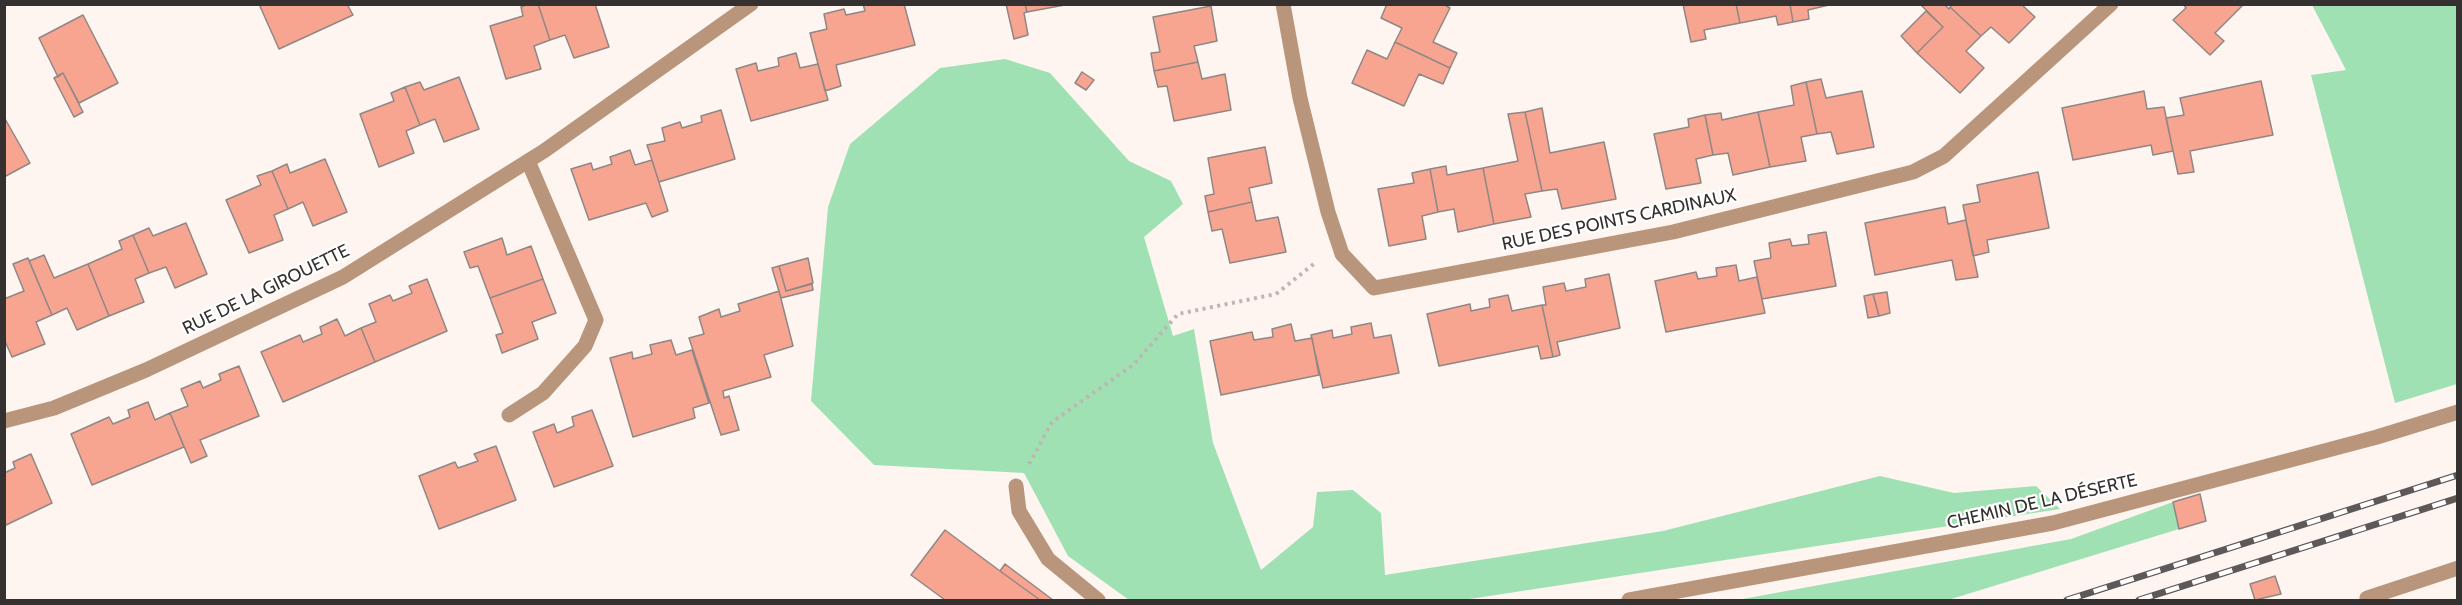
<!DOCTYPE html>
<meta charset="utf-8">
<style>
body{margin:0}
#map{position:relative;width:2462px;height:605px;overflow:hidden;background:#fef5f1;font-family:Cabin,sans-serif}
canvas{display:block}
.frame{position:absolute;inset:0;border:6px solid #353130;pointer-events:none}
</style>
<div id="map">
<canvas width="2462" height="605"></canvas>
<div class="frame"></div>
</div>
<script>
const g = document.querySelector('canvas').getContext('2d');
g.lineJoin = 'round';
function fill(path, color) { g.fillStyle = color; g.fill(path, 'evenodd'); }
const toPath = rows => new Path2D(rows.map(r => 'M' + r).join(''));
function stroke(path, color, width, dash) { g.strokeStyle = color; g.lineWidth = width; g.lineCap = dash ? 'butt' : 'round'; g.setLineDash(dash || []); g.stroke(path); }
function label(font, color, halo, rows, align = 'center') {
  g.font = font + ' Cabin,sans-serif'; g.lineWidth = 4.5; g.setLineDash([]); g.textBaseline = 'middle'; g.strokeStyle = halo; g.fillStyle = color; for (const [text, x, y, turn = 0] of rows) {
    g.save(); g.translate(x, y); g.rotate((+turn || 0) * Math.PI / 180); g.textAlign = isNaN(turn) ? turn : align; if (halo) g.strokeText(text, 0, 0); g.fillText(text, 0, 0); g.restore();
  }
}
fill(toPath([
 [2312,5,2457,5,2457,384,2395,403,2311,75,2346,70],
 [1005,59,1050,73,1129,161,1171,181,1183,204,1144,237,1173,336,1194,329,1213,443,1261,570,1313,527,1317,492,1353,490,1381,513,1385,575,1663,531,1880,476,1954,493,2036,486,2060,509,1463,600,1129,600,1068,556,1024,473,874,465,811,401,828,207,850,144,940,68],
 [2173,502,2179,529,1948,600,1737,600,2071,539]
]), '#a0e1b4');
const building = toPath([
 [259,4,347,4,353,15,279,49,259,4],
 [528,4,538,4,550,40,534,46,541,69,506,79,490,26,523,16,521,7,528,4],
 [538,4,595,4,609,47,574,58,565,35,550,40,538,4],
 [863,4,904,4,915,45,836,65,841,86,825,91,810,33,827,29,824,14,844,9,846,15,865,11,863,4],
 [1006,4,1025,4,1027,12,1024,13,1028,35,1014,39,1006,4],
 [1025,4,1070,4,1027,12,1025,4],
 [1387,4,1443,4,1450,8,1433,42,1457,53,1450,68,1395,42,1402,28,1381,18,1387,4],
 [1683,4,1736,4,1740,23,1704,30,1706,39,1691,42,1683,4],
 [1736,4,1790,4,1793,22,1778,25,1776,16,1740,23,1736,4],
 [1790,4,1833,4,1808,10,1809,19,1793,22,1790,4],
 [1920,4,1944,4,1949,9,1950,7,1981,36,1966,51,1984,68,1960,93,1917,53,1943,27,1920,4],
 [1953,4,2021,4,2035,17,2009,43,1991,27,1981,36,1950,7,1953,4],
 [2183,4,2244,4,2215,33,2224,41,2210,55,2173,20,2186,8,2183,4],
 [1211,6,1217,41,1194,46,1198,62,1154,71,1151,53,1160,52,1153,17,1211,6],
 [1926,11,1943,27,1917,53,1901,36,1926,11],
 [83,15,118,83,79,103,63,73,58,77,39,38,83,15],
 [1395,42,1450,68,1443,84,1419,74,1404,106,1352,83,1367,50,1387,59,1395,42],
 [796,53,800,68,818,64,828,100,751,121,736,69,756,63,758,71,779,66,778,58,796,53],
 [1198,62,1202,79,1225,74,1231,110,1174,121,1167,86,1158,87,1154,71,1198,62],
 [1082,72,1094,80,1086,90,1075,83,1082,72],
 [63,73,83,112,74,117,54,78,63,73],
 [459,77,479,129,444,142,435,119,420,125,405,87,420,82,424,90,459,77],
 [1821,79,1826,98,1862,91,1874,147,1837,154,1831,132,1817,134,1806,82,1821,79],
 [2261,81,2273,135,2190,151,2194,172,2178,174,2166,118,2184,115,2180,98,2261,81],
 [1806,82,1817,134,1801,137,1806,161,1770,167,1758,112,1794,105,1791,86,1806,82],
 [405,87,420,125,406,131,414,153,379,167,360,114,394,101,391,93,405,87],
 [2144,91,2147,109,2164,107,2173,151,2153,155,2151,145,2073,160,2062,108,2144,91],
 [1542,108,1550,153,1604,142,1616,199,1562,209,1557,189,1542,191,1525,112,1542,108],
 [721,110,735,159,659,182,647,145,665,141,662,128,680,122,682,128,702,122,701,116,721,110],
 [1525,112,1542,191,1525,194,1531,217,1494,224,1483,168,1518,161,1508,114,1525,112],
 [1758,112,1770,167,1733,175,1728,153,1713,155,1705,115,1721,113,1722,120,1758,112],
 [1705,115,1713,155,1696,159,1701,183,1666,189,1654,134,1689,127,1688,119,1705,115],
 [4,117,30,163,4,177,4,117],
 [1265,147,1272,183,1249,188,1252,202,1208,212,1205,196,1214,194,1208,158,1265,147],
 [630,150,635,165,652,160,668,211,652,217,646,203,589,220,571,169,591,163,593,170,612,164,610,157,630,150],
 [325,159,347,212,313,226,303,202,288,209,272,171,287,164,290,173,325,159],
 [1446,166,1447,175,1483,168,1494,224,1458,232,1454,209,1438,212,1430,169,1446,166],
 [1430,169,1438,212,1422,216,1426,239,1389,246,1378,189,1414,183,1412,173,1430,169],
 [272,171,288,209,274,215,283,240,249,253,226,200,261,185,257,176,272,171],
 [2038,172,2049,228,1987,240,1989,252,1973,256,1963,205,1980,202,1977,185,2038,172],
 [1252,202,1256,221,1278,217,1286,252,1230,263,1222,229,1212,231,1208,212,1252,202],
 [1945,207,1948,224,1966,220,1978,277,1956,280,1952,260,1875,275,1865,223,1945,207],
 [186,223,207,274,175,288,166,267,149,273,133,235,149,228,153,236,186,223],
 [1826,232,1836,286,1762,299,1754,261,1771,258,1769,243,1790,239,1792,246,1809,244,1808,235,1826,232],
 [133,235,149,273,135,279,144,302,109,316,88,264,122,249,119,241,133,235],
 [502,238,507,255,531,246,543,279,490,298,478,266,470,268,464,252,502,238],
 [44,255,54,278,88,264,109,316,77,330,67,308,52,315,29,261,44,255],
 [28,258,52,315,36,322,45,344,12,357,4,339,4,299,24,291,13,264,28,258],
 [808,258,813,283,786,291,779,266,808,258],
 [1736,265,1739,281,1757,277,1765,313,1666,332,1655,281,1696,272,1698,279,1717,276,1716,268,1736,265],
 [779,266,786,291,812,284,813,290,781,298,772,268,779,266],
 [1609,274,1620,328,1557,342,1560,355,1553,357,1542,305,1546,305,1543,287,1564,283,1566,291,1586,287,1585,279,1609,274],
 [427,279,447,331,375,362,361,328,376,322,369,304,390,295,393,301,412,293,409,286,427,279],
 [543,279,556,313,532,322,538,339,502,353,496,335,503,333,490,298,543,279],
 [779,291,793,346,764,355,771,377,723,391,724,398,729,396,739,430,721,435,689,338,704,334,699,317,719,309,721,317,740,311,738,304,779,291],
 [1887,292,1890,313,1879,316,1873,294,1887,292],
 [1873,294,1879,316,1868,318,1864,296,1873,294],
 [1508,295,1512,311,1542,305,1553,357,1541,359,1538,346,1439,366,1427,314,1470,304,1471,311,1490,307,1489,299,1508,295],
 [337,319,345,336,361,328,375,362,283,402,261,352,300,335,303,342,322,334,320,327,337,319],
 [1371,323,1374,338,1391,335,1399,373,1323,388,1311,335,1332,330,1333,338,1352,334,1351,327,1371,323],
 [1291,324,1295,341,1312,338,1319,375,1221,395,1210,341,1252,332,1254,340,1273,337,1272,329,1291,324],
 [671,340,676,355,692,350,709,403,693,408,695,418,633,437,610,358,632,352,633,359,652,354,650,345,671,340],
 [239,366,259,416,200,440,207,456,191,463,170,413,188,406,181,389,200,381,203,388,221,380,219,374,239,366],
 [148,402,155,420,170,413,184,447,92,485,71,434,109,417,113,424,130,417,128,410,148,402],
 [592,410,613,466,554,487,533,432,554,424,557,433,574,426,572,417,592,410],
 [496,446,516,500,439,529,419,476,455,462,458,468,478,461,474,454,496,446],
 [31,454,52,503,4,526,4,473,15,468,13,462,31,454],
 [2200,494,2206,521,2179,529,2173,502,2200,494],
 [945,530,1000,571,1040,600,945,600,911,575,945,530],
 [1005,564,1053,600,1040,600,1000,571,1005,564],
 [2275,576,2281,594,2255,600,2250,584,2275,576]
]);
fill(building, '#f7a591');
stroke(building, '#908785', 1.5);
stroke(toPath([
 [1029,464,1052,422,1133,365,1178,314,1276,294,1315,263]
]), '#bdb6b2', 4, [3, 4.5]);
stroke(toPath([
 [1016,486,1019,511,1048,559,1098,600],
 [2367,598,2458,568]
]), '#b9967b', 15);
stroke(toPath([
 [1283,4,1300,98,1328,212,1342,254,1374,288,1673,232,1913,172,1944,156,2111,4],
 [509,415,543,393,585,346,596,320,528,161],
 [4,421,54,408,146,370,343,277,544,151,751,4],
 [1629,600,2053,523,2377,437,2458,412]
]), '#b9967b', 15);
const rail = toPath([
 [2067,600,2458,475],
 [2139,600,2458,498]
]);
stroke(rail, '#5e5958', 7);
stroke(rail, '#fff', 4.5, [14]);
label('18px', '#353130', '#fff', [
 ["RUE DES POINTS CARDINAUX",1619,220,-12],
 ["RUE DE LA GIROUETTE",266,290,-26],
 ["CHEMIN DE LA DÉSERTE",2042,502,-13]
]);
</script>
